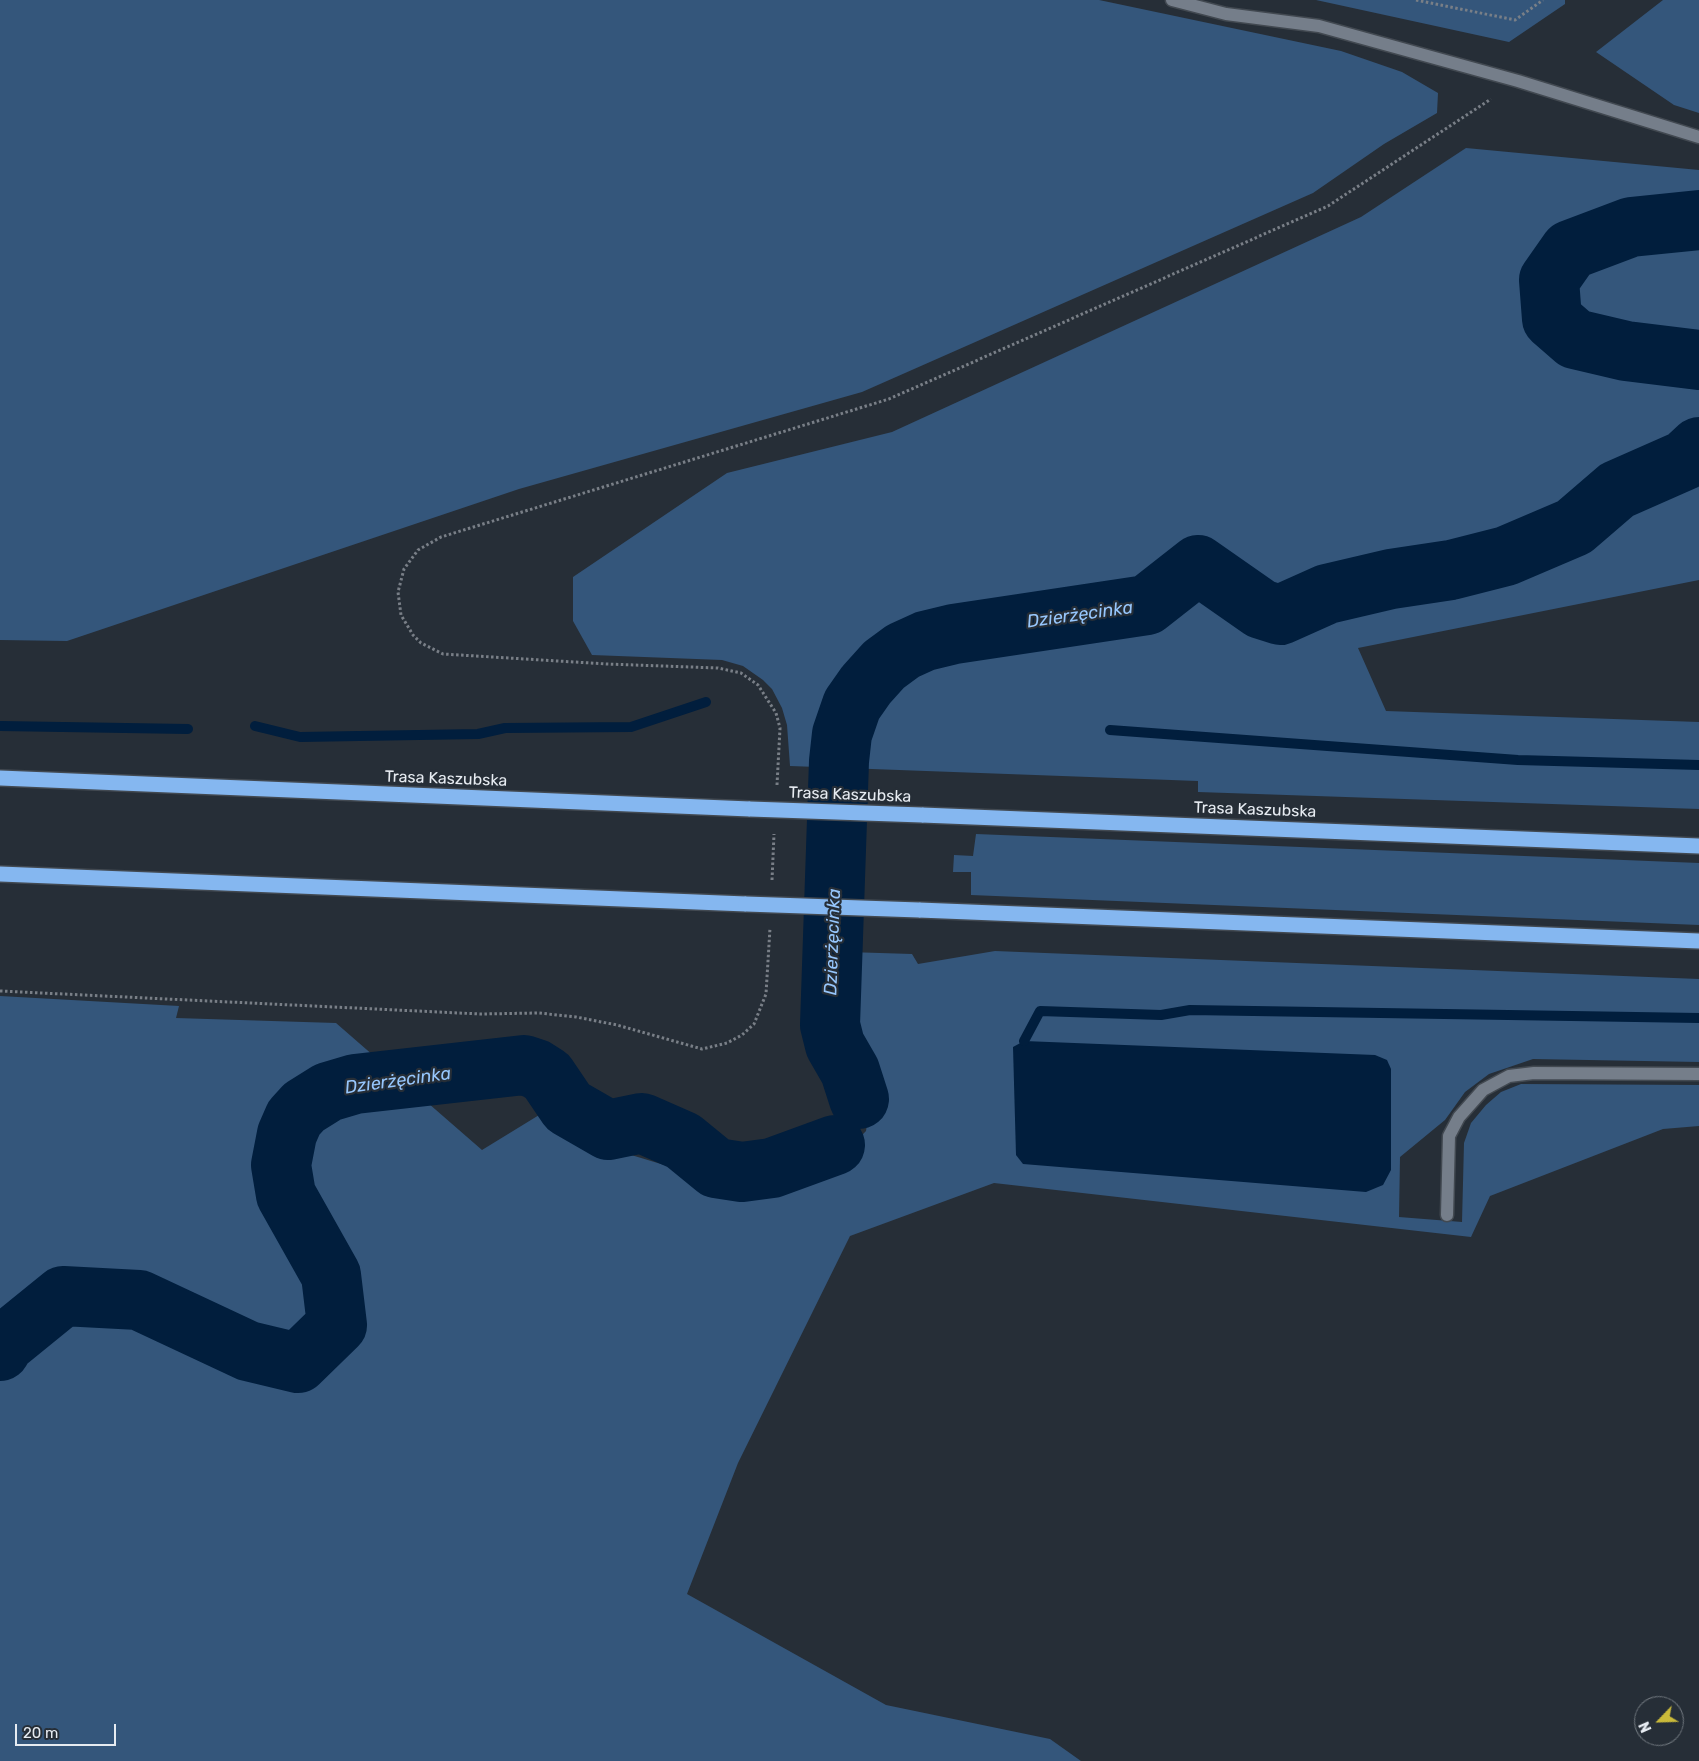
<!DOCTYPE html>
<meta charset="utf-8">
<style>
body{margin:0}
#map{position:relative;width:1699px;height:1761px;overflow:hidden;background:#262e37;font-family:Rubik,sans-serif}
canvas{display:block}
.north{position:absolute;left:1634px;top:1696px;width:50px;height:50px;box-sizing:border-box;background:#262e37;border:1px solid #737a81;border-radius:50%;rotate:246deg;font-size:14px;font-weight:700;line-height:20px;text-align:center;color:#e6ebf1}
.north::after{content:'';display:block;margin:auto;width:18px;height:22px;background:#caba3a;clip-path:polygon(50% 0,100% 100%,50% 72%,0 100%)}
.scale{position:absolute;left:15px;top:1724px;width:101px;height:22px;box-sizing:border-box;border:2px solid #e6ebf1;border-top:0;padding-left:6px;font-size:15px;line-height:18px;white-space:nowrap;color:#e6ebf1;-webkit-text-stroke:4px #262e37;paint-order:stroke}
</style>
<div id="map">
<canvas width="1699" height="1761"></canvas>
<div class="north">N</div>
<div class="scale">20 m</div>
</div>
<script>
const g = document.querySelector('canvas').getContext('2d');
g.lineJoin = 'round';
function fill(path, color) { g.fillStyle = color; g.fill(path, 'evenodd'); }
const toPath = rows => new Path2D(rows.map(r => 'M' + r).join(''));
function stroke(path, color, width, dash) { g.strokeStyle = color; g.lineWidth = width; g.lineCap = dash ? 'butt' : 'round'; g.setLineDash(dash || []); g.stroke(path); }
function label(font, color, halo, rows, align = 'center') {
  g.font = font + ' Rubik,sans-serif'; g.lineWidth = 4.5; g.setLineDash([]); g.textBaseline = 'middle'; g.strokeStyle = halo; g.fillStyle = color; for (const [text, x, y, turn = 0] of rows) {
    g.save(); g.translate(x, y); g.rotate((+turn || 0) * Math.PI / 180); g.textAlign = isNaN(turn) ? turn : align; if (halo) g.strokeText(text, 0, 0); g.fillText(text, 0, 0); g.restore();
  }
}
fill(toPath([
 [0,0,1099,0,1341,51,1402,72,1438,93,1437,113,1384,144,1313,193,862,392,519,489,67,641,0,640],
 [1316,0,1565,0,1565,4,1509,42],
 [1663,0,1699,0,1699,113,1674,105,1596,52],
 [1466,148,1699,170,1699,580,1358,648,1386,711,1699,722,1699,809,1198,792,1198,781,790,766,787,725,782,708,772,689,763,680,743,666,722,660,592,655,573,621,573,577,727,473,892,432,1361,217],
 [976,834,1699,863,1699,925,971,895,971,872,953,872,954,855,973,856],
 [995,951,1699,979,1699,1062,1533,1059,1489,1074,1465,1092,1445,1120,1400,1157,1399,1217,1462,1222,1464,1143,1471,1123,1486,1105,1501,1092,1521,1084,1699,1085,1699,1126,1663,1129,1490,1196,1471,1237,994,1183,850,1236,738,1463,687,1594,886,1705,1050,1739,1081,1761,0,1761,0,996,179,1006,176,1018,336,1023,482,1150,544,1112,618,1151,704,1177,745,1182,770,1180,807,1170,840,1158,866,1131,870,1105,869,1083,860,1070,847,1041,848,952,912,954,918,964]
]), '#34567b');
fill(toPath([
 [1024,1041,1375,1055,1387,1060,1391,1069,1391,1170,1383,1185,1366,1192,1023,1164,1016,1155,1013,1047]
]), '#011e3d');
stroke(toPath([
 [0,726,188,729],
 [255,726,300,737,478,734,505,728,631,727,706,702],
 [1110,730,1518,760,1699,765],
 [1024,1041,1040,1011,1161,1015,1190,1010,1699,1018]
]), '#011e3d', 10);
stroke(toPath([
 [1699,220,1631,227,1570,250,1549,280,1552,319,1575,339,1626,351,1699,360],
 [859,1099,850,1071,835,1045,830,1025,839,761,842,734,852,705,866,685,884,665,903,651,925,641,954,634,1147,605,1198,565,1261,609,1280,615,1327,594,1391,579,1451,570,1506,556,1574,527,1617,490,1685,460,1699,447],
 [0,1351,4,1344,63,1296,139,1300,248,1351,298,1363,337,1325,331,1275,286,1195,281,1165,287,1134,294,1118,304,1107,328,1092,355,1084,524,1065,536,1069,547,1076,568,1107,608,1130,642,1123,683,1141,716,1168,742,1172,772,1168,835,1145]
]), '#011e3d', 60);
const lane = toPath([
 [1172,0,1226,14,1319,26,1518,81,1699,137],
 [1447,1215,1449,1136,1459,1117,1483,1090,1509,1076,1534,1073,1699,1074]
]);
const highway = toPath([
 [0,778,750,809],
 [922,815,1699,846],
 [0,874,746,904],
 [919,910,1699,941]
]);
stroke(lane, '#424951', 15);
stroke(highway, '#424951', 18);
stroke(toPath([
 [1416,0,1515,20,1543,0],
 [777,785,780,728,776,713,758,685,741,673,718,668,607,664,443,654,421,643,413,635,401,615,398,592,404,569,418,550,441,537,889,399,1328,206,1491,99],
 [772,880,774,834],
 [0,991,480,1014,539,1013,576,1017,617,1025,702,1049,727,1043,742,1035,754,1024,766,994,770,928]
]), '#797f87', 3, [2.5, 2.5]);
stroke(lane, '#757e8a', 12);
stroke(highway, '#85b7f0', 15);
const highwayBridge = toPath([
 [750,809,922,815],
 [746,904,919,910]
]);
stroke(highwayBridge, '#424951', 18, []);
stroke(highwayBridge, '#85b7f0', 15);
label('16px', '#e6ebf1', '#262e37', [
 ["Trasa Kaszubska",446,779,2],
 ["Trasa Kaszubska",850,795,2],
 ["Trasa Kaszubska",1255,810,2]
]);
label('italic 18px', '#96c6fc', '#262e37', [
 ["Dzierżęcinka",1080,615,-8],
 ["Dzierżęcinka",833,942,-88],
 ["Dzierżęcinka",398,1081,-8]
]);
</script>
